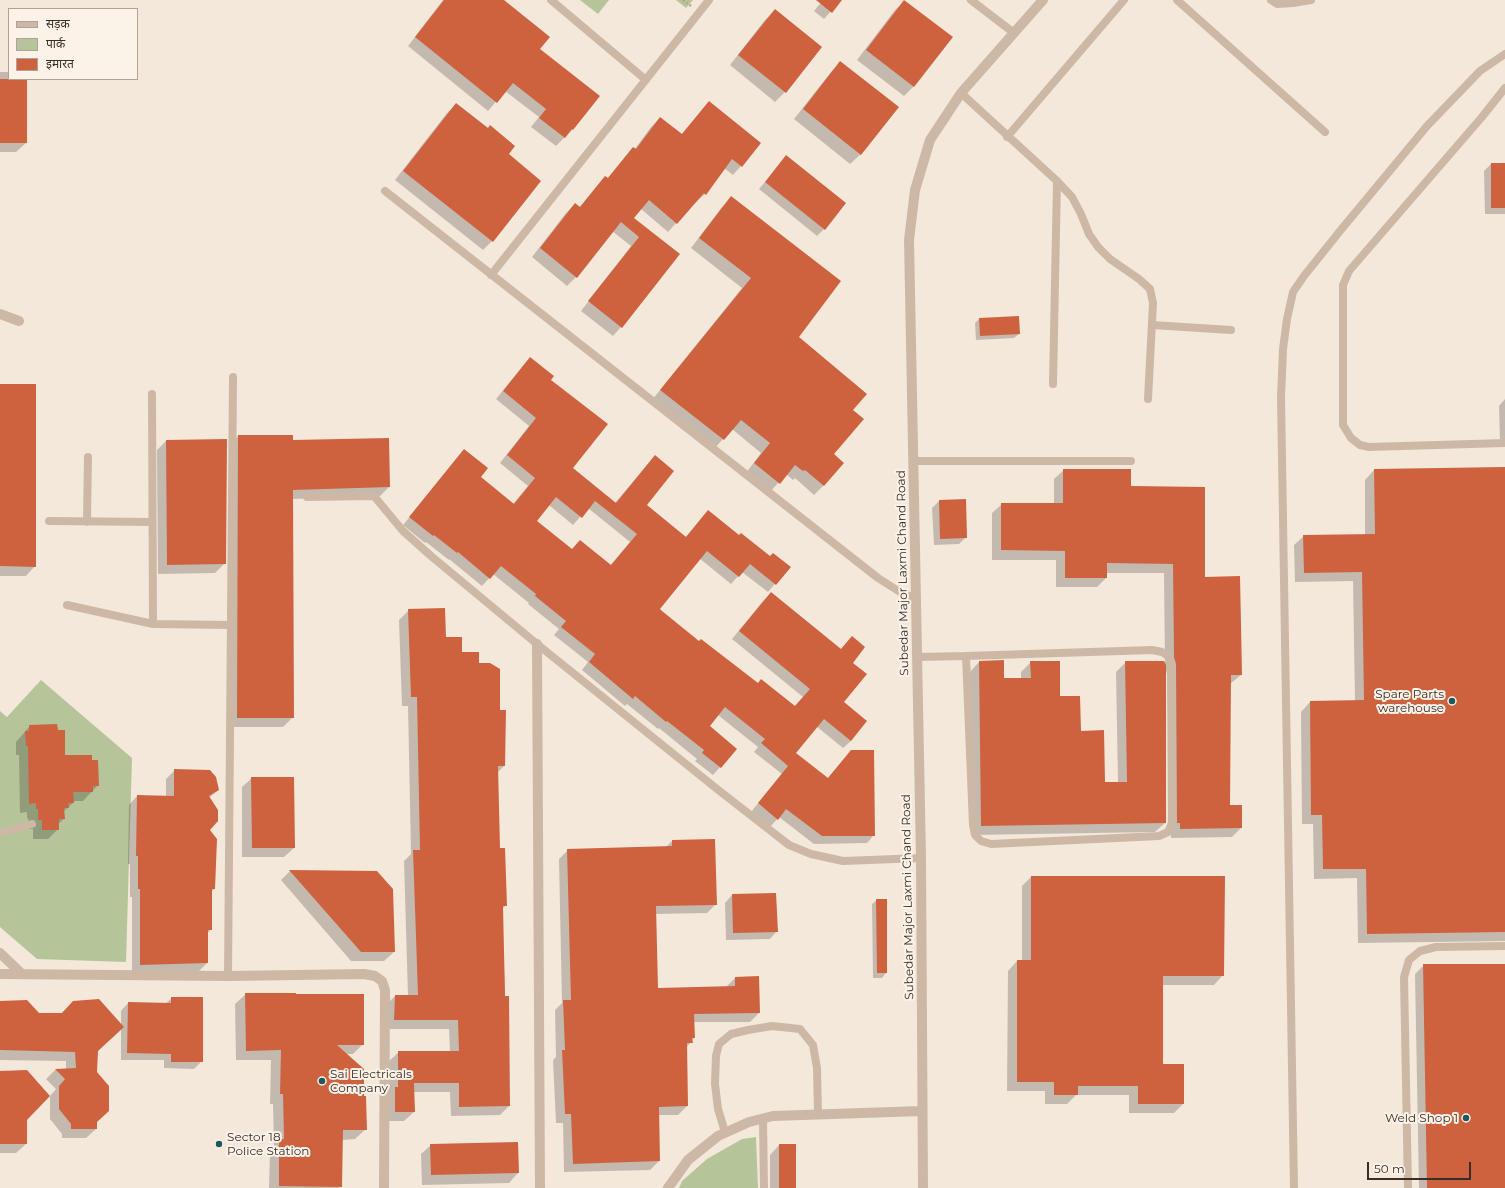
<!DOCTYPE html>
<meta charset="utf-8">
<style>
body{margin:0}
#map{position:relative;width:1505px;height:1188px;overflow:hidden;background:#f4e8db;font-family:Montserrat,"Noto Sans Devanagari",sans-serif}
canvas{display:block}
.legend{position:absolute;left:8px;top:8px;width:130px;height:72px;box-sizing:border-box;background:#fbf2e8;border:1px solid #ada39b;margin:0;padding:5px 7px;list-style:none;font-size:12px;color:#382d28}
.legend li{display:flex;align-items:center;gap:8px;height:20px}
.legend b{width:20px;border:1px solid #ada39b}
.scale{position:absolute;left:1367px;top:1162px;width:104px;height:18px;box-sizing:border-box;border:2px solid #382d28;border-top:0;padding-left:5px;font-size:12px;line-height:14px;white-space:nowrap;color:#382d28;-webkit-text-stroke:3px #fbf2e8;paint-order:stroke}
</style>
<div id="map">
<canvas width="1505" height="1188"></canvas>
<ul class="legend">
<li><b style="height:5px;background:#cdb8a6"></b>सड़क</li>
<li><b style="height:11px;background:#b6c49a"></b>पार्क</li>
<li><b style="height:11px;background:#ce623f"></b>इमारत</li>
</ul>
<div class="scale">50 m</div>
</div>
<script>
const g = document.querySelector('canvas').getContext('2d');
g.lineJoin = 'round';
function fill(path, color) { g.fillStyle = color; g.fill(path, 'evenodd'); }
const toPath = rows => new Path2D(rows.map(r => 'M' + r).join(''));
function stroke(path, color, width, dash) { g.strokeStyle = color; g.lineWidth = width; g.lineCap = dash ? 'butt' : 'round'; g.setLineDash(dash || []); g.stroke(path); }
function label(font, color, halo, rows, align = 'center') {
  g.font = font + ' Montserrat,sans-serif'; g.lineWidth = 4; g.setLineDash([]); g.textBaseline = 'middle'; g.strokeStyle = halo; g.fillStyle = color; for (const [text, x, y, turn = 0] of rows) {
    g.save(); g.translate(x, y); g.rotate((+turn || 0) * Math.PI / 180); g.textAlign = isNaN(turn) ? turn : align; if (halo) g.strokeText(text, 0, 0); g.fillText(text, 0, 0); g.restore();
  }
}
fill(toPath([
 [580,0,609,0,598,14],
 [676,0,693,0,686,8],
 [41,680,132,758,126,962,37,959,0,927,0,711,7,717],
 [756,1137,758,1188,679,1188,682,1181,707,1159,742,1139]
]), '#b6c49a');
fill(toPath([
 [443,0,502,0,539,49,573,129,556,146,531,127,539,117,505,91,488,111,408,46],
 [823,0,841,0,824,19,814,11],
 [905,1,951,37,913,87,904,96,857,60,895,10],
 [775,10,820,47,785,92,775,102,730,65,765,20],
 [841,62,897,107,860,155,850,164,794,119,831,72],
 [0,72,9,72,9,79,26,79,26,143,16,152,0,152],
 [709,102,741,166,733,175,724,168,705,194,696,202,695,202,668,232,641,209,633,219,678,254,621,327,613,336,581,311,631,246,612,231,576,277,567,286,532,257,566,213,575,204,579,208,597,186,605,177,607,179,625,157,634,150,651,127,660,118,681,135],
 [456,105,507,155,540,181,492,241,483,250,395,180,447,113],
 [786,157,824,229,817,236,759,189],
 [1491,164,1505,164,1505,214,1485,214,1484,171],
 [731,198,797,337,832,454,824,485,814,495,795,478,793,480,786,474,770,492,746,473,761,453,732,429,714,449,652,400,742,288,691,248,722,207],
 [979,319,1019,334,1014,338,976,340,975,323],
 [523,366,549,380,572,468,615,503,655,456,645,505,685,538,708,511,739,536,769,557,789,567,768,592,742,572,731,584,699,558,659,609,699,643,758,684,794,707,803,697,732,639,763,601,771,594,840,650,852,637,851,663,843,702,851,741,843,748,816,726,795,753,827,779,844,759,874,835,867,843,814,844,779,817,770,827,751,812,782,774,754,752,758,747,718,715,709,726,736,749,713,775,695,761,697,759,659,728,658,729,627,704,625,706,582,670,588,662,554,635,559,629,528,604,529,603,493,574,482,586,449,559,449,560,426,542,425,543,403,525,464,451,479,477,513,504,528,486,500,463,529,426,496,399],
 [549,505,573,525,588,508,630,542,610,566,572,550,536,521],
 [0,385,35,566,26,576,0,576],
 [1505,399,1505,441,1500,441,1499,406],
 [238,436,292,441,389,487,380,496,292,499,293,717,283,727,228,727,229,446],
 [166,441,225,563,215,573,158,574,157,450],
 [1505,468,1505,941,1358,943,1357,878,1314,879,1313,824,1302,824,1301,712,1310,702,1355,701,1353,581,1295,582,1294,545,1304,536,1365,535,1365,480,1374,470],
 [1064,470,1130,487,1204,578,1241,675,1230,684,1229,806,1241,828,1232,837,1171,838,1167,674,1165,666,1164,573,1106,573,1106,578,1097,587,1056,587,1056,560,992,560,992,513,1002,504,1054,504,1054,479],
 [939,501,966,537,959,544,934,545,932,508],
 [409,610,445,638,461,653,478,664,499,711,504,766,497,773,499,849,506,905,502,909,509,1106,500,1115,451,1116,450,1092,414,1092,414,1112,404,1121,386,1121,389,1061,399,1052,450,1052,449,1029,386,1029,386,1005,395,996,408,996,404,861,411,854,408,706,402,706,399,620],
 [979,662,1003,679,1021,679,1021,672,1031,662,1059,697,1080,732,1104,783,1118,783,1116,672,1126,662,1165,823,1155,832,972,835,970,672],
 [30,726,64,756,91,761,98,785,83,801,72,801,73,803,63,812,64,819,58,824,58,829,48,839,33,839,33,829,29,829,28,818,27,818,27,812,20,813,19,755,16,755,16,742],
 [175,770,218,790,209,798,209,830,216,839,214,889,211,892,211,929,207,934,207,963,199,971,132,973,132,897,130,897,130,864,128,864,129,805,137,796,166,797,166,779],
 [252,778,294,848,284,857,242,857,242,787],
 [672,841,716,904,707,913,655,914,657,989,726,987,735,978,759,1013,750,1022,693,1022,694,1038,686,1048,687,1106,678,1115,658,1115,659,1161,650,1170,564,1172,563,1123,556,1123,553,1060,556,1057,555,1010,562,1003,559,859,568,850,666,847],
 [290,871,394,952,384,961,351,961,281,880],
 [1031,877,1223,975,1214,985,1162,985,1162,1065,1183,1104,1174,1113,1129,1113,1129,1095,1076,1095,1067,1104,1045,1104,1045,1091,1007,1091,1008,971,1017,961,1022,961,1022,886],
 [732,895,777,931,770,939,726,940,725,903],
 [877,900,886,973,882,978,873,978,872,904],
 [1424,965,1505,965,1505,1188,1419,1188,1415,974],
 [246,994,296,995,363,1044,353,1054,346,1054,363,1097,366,1129,355,1139,342,1140,341,1186,339,1188,269,1188,270,1150,274,1146,273,1104,270,1104,271,1060,236,1060,235,1004],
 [172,998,202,1061,194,1069,164,1068,164,1060,121,1060,121,1029,97,1051,96,1129,86,1138,62,1138,62,1134,50,1119,50,1096,56,1089,46,1079,55,1070,66,1069,66,1061,0,1060,0,1003,38,1014,61,1014,73,1002,121,1025,121,1011,128,1003,165,1004],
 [0,1073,26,1119,26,1144,16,1153,0,1153],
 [431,1145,518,1173,509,1183,422,1185,421,1154],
 [779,1145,795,1188,770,1188,770,1155]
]), '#0003');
fill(toPath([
 [444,0,504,0,550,37,540,49,600,96,573,130,572,129,565,138,539,118,546,109,513,83,497,103,415,37],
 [816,0,842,0,832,13],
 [904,0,953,37,914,87,866,50],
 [775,9,822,47,786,93,738,55],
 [840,61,899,107,861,155,803,109],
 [0,79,27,79,27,143,0,143],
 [709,101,761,143,742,167,732,159,706,195,704,193,677,224,649,200,634,218,680,254,622,328,588,301,639,237,621,222,577,278,540,248,575,203,580,207,605,176,608,178,633,147,636,149,660,117,682,134],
 [456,103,488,128,490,125,515,146,509,154,541,181,493,242,403,171],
 [786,155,846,203,825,230,765,182],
 [1491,163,1505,163,1505,208,1491,208],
 [731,196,841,281,799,337,867,394,853,410,864,419,834,454,844,463,824,486,805,470,803,471,795,465,780,484,754,463,770,443,741,420,724,440,660,390,751,278,699,238],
 [1019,316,1020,334,980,336,979,318],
 [530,357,554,376,551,380,608,424,573,468,616,503,655,455,674,471,647,505,686,537,708,510,739,535,741,533,770,556,773,553,791,567,776,585,750,564,739,577,707,551,660,609,662,611,699,641,701,639,758,683,761,679,795,706,810,689,739,631,771,592,841,649,852,636,865,647,853,663,867,674,844,702,867,721,851,741,824,719,796,753,828,778,851,750,874,750,875,836,822,836,786,809,778,820,758,803,788,766,761,743,765,739,725,707,710,726,737,749,721,768,702,753,704,750,667,721,666,722,635,696,633,699,589,662,595,654,561,627,566,621,535,596,536,594,501,566,490,579,458,552,457,553,434,535,433,536,409,517,464,449,488,468,481,477,514,504,535,478,507,455,536,418,503,391],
 [556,497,582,518,595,501,637,534,611,565,580,540,572,549,537,521],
 [0,384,36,384,36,567,0,566],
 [238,435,293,435,293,440,389,438,390,487,293,490,294,718,237,718],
 [227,439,226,564,167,565,166,440],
 [1505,467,1505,932,1367,934,1366,869,1323,869,1322,815,1311,815,1310,701,1364,700,1362,572,1304,573,1303,535,1375,534,1374,469],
 [1063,469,1131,469,1131,486,1205,487,1205,577,1240,576,1242,675,1231,675,1230,805,1242,805,1242,828,1180,829,1180,823,1177,823,1176,664,1174,657,1173,564,1107,563,1107,578,1065,578,1065,551,1001,550,1001,503,1063,503],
 [966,499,967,538,940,539,939,500],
 [445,608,446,637,462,637,462,652,479,652,479,663,490,663,500,669,500,710,506,710,505,766,498,766,500,848,505,848,507,906,503,906,505,996,509,996,510,1106,459,1107,459,1083,414,1083,415,1112,395,1112,395,1087,398,1087,398,1051,459,1051,458,1020,394,1020,395,995,418,995,413,850,420,850,417,697,411,697,408,609],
 [1004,660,1004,678,1031,678,1030,661,1060,661,1060,696,1080,696,1081,731,1104,730,1105,782,1127,782,1125,661,1164,661,1166,665,1166,823,981,826,979,661],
 [57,724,58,730,65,730,65,755,92,755,92,760,98,760,99,786,93,786,93,792,73,792,74,803,68,803,69,808,64,808,65,819,59,819,59,830,42,830,42,820,38,820,38,809,36,809,36,803,29,804,28,746,26,746,25,731,29,731,29,725],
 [174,769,210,770,216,777,219,790,209,796,218,810,218,821,210,830,217,839,215,889,212,889,212,930,208,930,208,963,140,965,140,889,138,889,138,856,136,856,137,795,174,796],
 [251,777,294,777,295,848,252,848],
 [715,839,717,905,656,906,658,988,735,986,735,977,759,976,760,1013,694,1014,695,1038,692,1038,693,1043,687,1043,688,1106,659,1107,660,1161,573,1164,571,1114,565,1114,562,1050,565,1050,563,1000,571,1000,567,849,672,846,672,840],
 [289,870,377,871,393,889,395,952,361,952],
 [1031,876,1225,876,1224,976,1163,976,1163,1064,1184,1064,1184,1104,1138,1104,1138,1086,1078,1086,1078,1095,1054,1095,1054,1082,1017,1082,1017,960,1031,960],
 [776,893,778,932,733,933,732,894],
 [876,899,887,899,887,973,877,973],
 [1423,964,1505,964,1505,1188,1427,1188],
 [245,993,296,993,296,994,364,994,364,1045,337,1045,364,1069,364,1096,366,1096,367,1130,343,1130,342,1187,279,1186,279,1139,284,1139,283,1094,280,1094,281,1050,246,1051],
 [171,997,203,997,203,1062,171,1062,171,1054,127,1053,128,1002,171,1003],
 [99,999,124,1027,98,1051,97,1072,109,1086,109,1111,97,1122,97,1129,71,1129,71,1124,59,1109,59,1086,65,1079,55,1069,76,1068,75,1052,0,1050,0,1001,27,1000,39,1013,62,1013,73,1001],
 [27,1070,50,1096,27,1120,27,1144,0,1144,0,1071],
 [518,1142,519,1173,431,1175,430,1144],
 [779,1144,796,1144,796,1188,779,1188]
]), '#ce623f');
stroke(toPath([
 [683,0,691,6]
]), '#b9a290', 2.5, [2, 2]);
stroke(toPath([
 [551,0,646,80],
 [971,0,1014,33],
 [1177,0,1325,132],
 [1271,0,1277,4,1293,3,1311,0],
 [1505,88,1482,117,1349,271,1343,285,1343,425,1351,438,1360,445,1369,447,1505,443],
 [961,93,1057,181,1072,197,1081,214,1089,234,1098,247,1110,259,1139,279,1150,289,1153,303,1148,399],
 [1007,137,1124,0],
 [385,191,878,578,900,592,916,599],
 [491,275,709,0],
 [1152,325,1231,330],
 [1053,384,1057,181],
 [152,394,153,624,231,625],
 [914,461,1131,461],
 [307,497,374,496,403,531,431,556,537,644,717,789,789,845,811,854,843,861,921,858],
 [49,521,152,522],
 [87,522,88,457],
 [67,605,153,624],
 [917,657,966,656,973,825,975,835,981,841,991,844,1159,836,1168,832,1172,823,1171,664,1168,656,1162,652,1152,650,966,656],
 [0,833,32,824],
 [228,976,233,377],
 [763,1119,764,1188],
 [725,1132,718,1109,715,1084,716,1056,719,1044,731,1034,748,1030,772,1026,800,1029,813,1045,817,1068,818,1115],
 [1294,1188,1281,397,1283,349,1287,319,1293,292,1304,276,1340,231,1427,126,1480,71,1505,54],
 [1408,1188,1404,977,1409,960,1420,951,1436,947,1505,946]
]), '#cdb8a6', 8);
stroke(toPath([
 [0,314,19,321],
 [537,644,540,1188],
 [0,953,22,974],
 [0,974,228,976,364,974,375,976,382,981,385,990,384,1188],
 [668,1188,688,1160,718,1136,749,1122,773,1116,922,1111],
 [923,1188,921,858,909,240,915,190,930,140,961,93,1043,0]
]), '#cdb8a6', 10);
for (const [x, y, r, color] of [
 [1452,701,4,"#1a595d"],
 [322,1081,4,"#1a595d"],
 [1466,1118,4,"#1a595d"],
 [219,1144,4,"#1a595d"]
]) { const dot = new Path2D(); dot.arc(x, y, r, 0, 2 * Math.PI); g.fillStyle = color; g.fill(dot); stroke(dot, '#fbf2e8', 1.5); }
label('12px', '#382d28', '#fbf2e8', [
 ["Subedar Major Laxmi Chand Road",903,573,-91],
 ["Subedar Major Laxmi Chand Road",908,897,-91]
]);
label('12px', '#382d28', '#fbf2e8', [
 ["Spare Parts",1444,694],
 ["warehouse",1444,708],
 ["Sai Electricals",330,1074,"left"],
 ["Company",330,1088,"left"],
 ["Weld Shop 1",1458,1118],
 ["Sector 18",227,1137,"left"],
 ["Police Station",227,1151,"left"]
], 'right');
</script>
